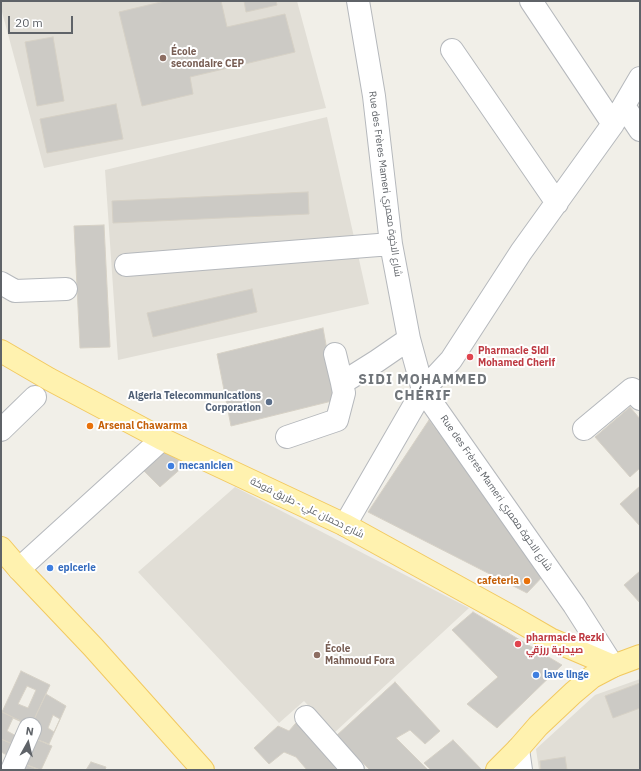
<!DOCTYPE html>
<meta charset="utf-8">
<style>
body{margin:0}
#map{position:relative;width:641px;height:771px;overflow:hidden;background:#f1efe8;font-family:"IBM Plex Sans",sans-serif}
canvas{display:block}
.frame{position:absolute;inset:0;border:2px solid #5f6368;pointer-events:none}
.north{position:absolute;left:8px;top:723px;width:40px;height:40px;-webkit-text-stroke:3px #fff;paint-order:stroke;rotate:8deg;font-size:11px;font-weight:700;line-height:16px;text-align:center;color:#5f6368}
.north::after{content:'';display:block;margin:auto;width:14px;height:18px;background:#5f6368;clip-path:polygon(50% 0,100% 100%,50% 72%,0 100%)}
.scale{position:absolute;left:8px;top:16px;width:65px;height:18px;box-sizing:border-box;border:2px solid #5f6368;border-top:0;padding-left:5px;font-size:12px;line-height:14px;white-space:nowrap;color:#5f6368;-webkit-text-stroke:3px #fff;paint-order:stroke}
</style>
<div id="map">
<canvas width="641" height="771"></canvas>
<div class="frame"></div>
<div class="north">N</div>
<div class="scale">20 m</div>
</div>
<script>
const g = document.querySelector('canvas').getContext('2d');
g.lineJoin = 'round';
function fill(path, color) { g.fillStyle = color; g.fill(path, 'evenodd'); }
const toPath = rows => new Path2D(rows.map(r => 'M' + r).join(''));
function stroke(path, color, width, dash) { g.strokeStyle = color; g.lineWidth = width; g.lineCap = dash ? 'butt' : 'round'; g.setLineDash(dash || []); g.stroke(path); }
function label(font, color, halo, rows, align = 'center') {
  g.font = font + ' "IBM Plex Sans",Cairo,sans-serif'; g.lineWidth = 4; g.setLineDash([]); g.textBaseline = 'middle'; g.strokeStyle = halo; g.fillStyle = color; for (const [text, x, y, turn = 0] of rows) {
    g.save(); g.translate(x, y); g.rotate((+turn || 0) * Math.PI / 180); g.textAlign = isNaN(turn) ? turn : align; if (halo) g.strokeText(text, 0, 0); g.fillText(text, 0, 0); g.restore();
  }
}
fill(toPath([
 [1,1,297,1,326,108,44,168,1,8],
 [327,117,369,304,118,360,105,170],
 [235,487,469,608,334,733,304,701,279,723,138,572],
 [640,679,640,770,539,770,536,749,595,695]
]), '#e1ded6');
const building = toPath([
 [165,1,221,1,227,27,285,14,295,52,190,77,193,94,142,106,119,12,165,1],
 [244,1,276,1,277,5,246,12,244,1],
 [53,37,64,101,37,106,25,42,53,37],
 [116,104,123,139,47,153,40,119,116,104],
 [308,192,309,214,113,223,112,201,308,192],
 [104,225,110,347,80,348,74,226,104,225],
 [252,289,257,312,153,337,147,313,252,289],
 [323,328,336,400,231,426,217,354,323,328],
 [630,407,640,419,640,468,630,477,595,437,630,407],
 [429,420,546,573,527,593,368,512,429,420],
 [163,449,185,465,160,487,142,469,163,449],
 [640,486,640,526,620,504,640,486],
 [640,571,640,603,624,585,640,571],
 [473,612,562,665,497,728,467,704,498,677,452,630,473,612],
 [21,671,50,685,31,726,2,712,21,671],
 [27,686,36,690,28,708,18,704,27,686],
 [395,682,440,731,425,744,410,730,396,738,428,770,370,770,336,736,395,682],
 [640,683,640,708,613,718,605,696,640,683],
 [46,694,66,706,49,744,31,737,31,726,46,694],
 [53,715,60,719,54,732,48,728,53,715],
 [2,712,27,724,17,746,1,739,1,714,2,712],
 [13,718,26,724,20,738,7,731,13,718],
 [301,717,346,770,307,770,296,757,284,752,269,764,254,748,278,726,289,731,301,717],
 [31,737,52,746,41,770,19,762,31,737],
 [1,739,17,746,11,757,1,752,1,739],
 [453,740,482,770,431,770,424,763,453,740],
 [565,757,567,770,541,770,540,761,565,757],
 [19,762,39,770,16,770,19,762],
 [91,762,106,767,105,770,86,770,91,762]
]);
fill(building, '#cccac5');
stroke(building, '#d6d1c6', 1);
const minor = toPath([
 [358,1,374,96,391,244,409,339,423,390,574,605,613,666],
 [531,1,613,124],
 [452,50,557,203],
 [624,106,640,130],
 [126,265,391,244],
 [1,283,15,291,66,289],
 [335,354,342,383],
 [584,429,632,389,640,399],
 [1,430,35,397],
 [287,437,337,420,344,393,342,383,377,361,409,339],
 [345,525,423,390,451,360,521,252,613,124,640,78],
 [19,569,162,439],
 [306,717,353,770],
 [518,749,521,770],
 [12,770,30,729]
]);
const major = toPath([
 [1,351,49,379,162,439,345,525,512,617,550,639,613,666],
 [1,548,19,569,93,647,203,770],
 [497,770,518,749,538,726,573,693,592,677,613,666,640,656]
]);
stroke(minor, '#b5b8bc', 24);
stroke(major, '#f2c960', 24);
stroke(minor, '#fff', 22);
stroke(major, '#fff2af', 22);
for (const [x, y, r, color] of [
 [163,58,4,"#8d6e63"],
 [470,357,4,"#e0444e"],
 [269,402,4,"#5c6f8a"],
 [90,426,4,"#e8710a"],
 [171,466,4,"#3f7fe0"],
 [50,568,4,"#3f7fe0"],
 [527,581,4,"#e8710a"],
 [518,644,4,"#e0444e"],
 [317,655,4,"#8d6e63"],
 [536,675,4,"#3f7fe0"]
]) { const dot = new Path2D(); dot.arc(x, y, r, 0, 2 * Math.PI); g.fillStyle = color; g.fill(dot); stroke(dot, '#fff', 1.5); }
label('bold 10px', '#785e54', '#fff', [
 ["École",171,52],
 ["secondaire CEP",171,64],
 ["École",325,649],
 ["Mahmoud Fora",325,661]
], 'left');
label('10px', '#5f6368', '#fff', [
 ["Rue des Frères Mameri شارع الاخوة معمري",385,184,82],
 ["Rue des Frères Mameri شارع الاخوة معمري",496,493,55],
 ["شارع دحمان علي - طريق فوكة",307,508,26]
]);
label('bold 10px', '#be3a42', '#fff', [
 ["Pharmacie Sidi",478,351],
 ["Mohamed Cherif",478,363],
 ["pharmacie Rezki",526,638],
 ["صيدلية ررزقي",526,650]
], 'left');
label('bold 10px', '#4e5e75', '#fff', [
 ["Algeria Telecommunications",261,396],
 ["Corporation",261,408]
], 'right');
label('bold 10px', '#c56008', '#fff', [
 ["Arsenal Chawarma",98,426],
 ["cafeteria",519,581,"right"]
], 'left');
label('bold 10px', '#366cbe', '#fff', [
 ["mecanicien",179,466],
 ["epicerie",58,568],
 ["lave linge",544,675]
], 'left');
g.letterSpacing = '1px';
label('bold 14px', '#70757a', '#fff', [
 ["SIDI MOHAMMED",423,380],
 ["CHÉRIF",423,396]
]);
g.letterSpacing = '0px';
</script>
